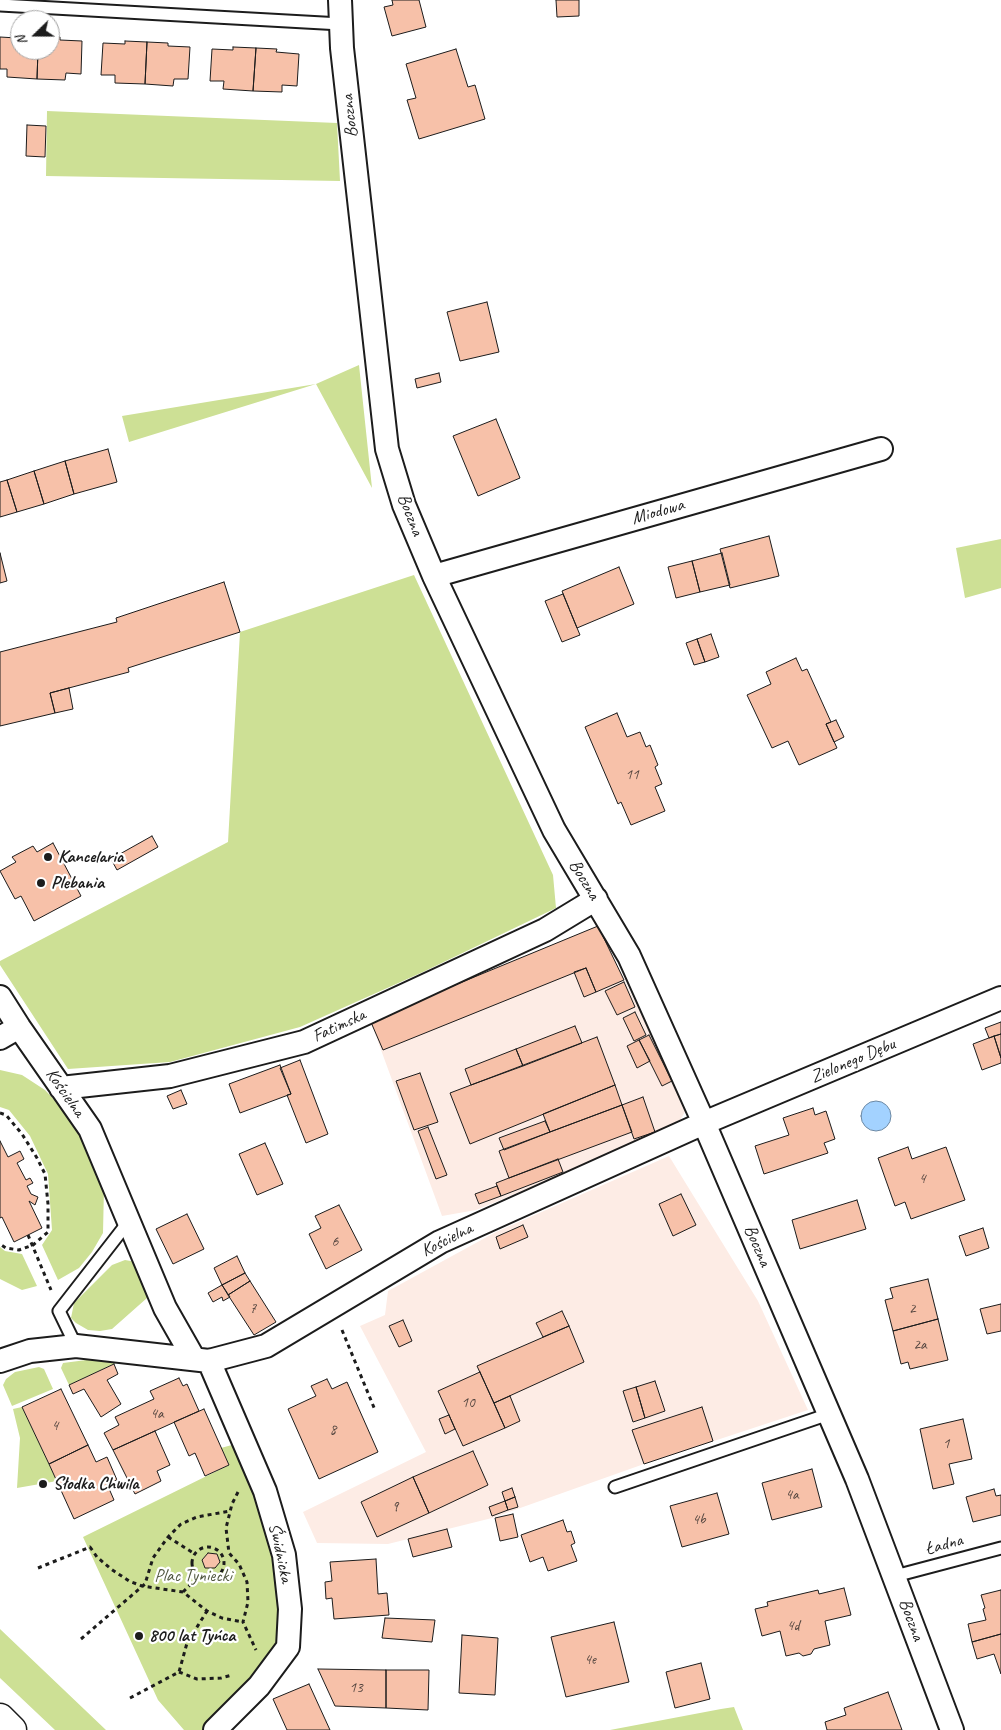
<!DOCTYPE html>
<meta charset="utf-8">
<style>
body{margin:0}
#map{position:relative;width:1001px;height:1730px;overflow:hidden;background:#fff;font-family:Caveat,sans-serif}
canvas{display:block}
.north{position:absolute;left:10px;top:10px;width:50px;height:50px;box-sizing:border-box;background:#fff;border:1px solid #a4a4a4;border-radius:50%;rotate:248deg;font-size:14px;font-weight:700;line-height:20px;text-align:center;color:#1c1c1c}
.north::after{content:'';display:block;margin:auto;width:18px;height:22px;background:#1c1c1c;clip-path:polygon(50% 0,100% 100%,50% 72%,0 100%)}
</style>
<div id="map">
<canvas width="1001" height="1730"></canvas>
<div class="north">N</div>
</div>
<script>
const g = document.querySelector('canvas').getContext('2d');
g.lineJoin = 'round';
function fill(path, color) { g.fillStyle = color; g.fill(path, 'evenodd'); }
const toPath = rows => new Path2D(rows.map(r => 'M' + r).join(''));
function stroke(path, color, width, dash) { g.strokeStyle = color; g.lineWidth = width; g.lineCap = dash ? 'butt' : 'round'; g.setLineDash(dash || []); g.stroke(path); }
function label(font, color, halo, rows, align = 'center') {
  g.font = font + ' Caveat,sans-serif'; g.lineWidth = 4.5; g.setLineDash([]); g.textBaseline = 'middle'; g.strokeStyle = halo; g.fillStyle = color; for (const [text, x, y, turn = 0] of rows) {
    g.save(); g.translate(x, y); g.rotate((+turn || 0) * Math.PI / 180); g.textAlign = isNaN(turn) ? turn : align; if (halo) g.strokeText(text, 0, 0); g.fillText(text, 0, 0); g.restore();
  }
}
fill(toPath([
 [598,926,651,1034,686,1110,675,1129,476,1210,442,1216,370,1020],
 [669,1156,758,1301,808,1410,644,1464,492,1518,388,1544,317,1543,303,1512,426,1452,360,1326,385,1315,388,1291,496,1232]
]), '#fdece5');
fill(toPath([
 [47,111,337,123,340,181,46,176],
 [359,365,372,488,316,384,129,442,122,416,316,384],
 [1001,539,1001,588,965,598,956,548],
 [414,575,553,875,556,908,423,972,300,1027,170,1062,68,1069,0,965,0,961,228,842,240,632],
 [0,1070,22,1075,45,1090,69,1115,83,1135,104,1187,103,1233,92,1252,79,1268,58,1280,42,1245,52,1230,48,1174,30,1136,9,1110,0,1107],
 [0,1247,5,1251,22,1254,37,1286,22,1290,0,1279],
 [125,1260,142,1263,148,1277,147,1298,112,1329,100,1331,88,1330,76,1323,71,1318,74,1303,112,1265],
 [102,1358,118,1362,69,1385,61,1368,63,1363],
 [39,1367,44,1369,53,1389,12,1406,3,1385,6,1379,15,1372],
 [22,1407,49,1464,57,1481,17,1488,20,1438,13,1409],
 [239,1443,266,1514,281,1603,278,1634,273,1652,257,1675,204,1730,184,1730,158,1700,83,1537,229,1465,221,1448],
 [0,1629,106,1730,55,1730,0,1678],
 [734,1707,743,1730,610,1730,721,1709]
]), '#cde095');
const water = toPath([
 '861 1116a15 15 0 1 1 30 0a15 15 0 1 1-30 0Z'
]);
fill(water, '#a3d2ff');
stroke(water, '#6d89a4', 1);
const building = toPath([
 [392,0,419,0,426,27,392,36,384,7,393,5,392,0],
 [556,0,579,0,579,16,557,17,556,0],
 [17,35,20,35,20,50,38,50,37,79,7,77,7,69,0,69,0,37,17,38,17,35],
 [50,37,60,37,60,40,82,41,81,74,66,73,65,80,37,79,38,50,50,50,50,37],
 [125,41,147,42,145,84,115,83,115,75,101,75,103,43,125,44,125,41],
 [147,42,168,43,168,46,190,47,188,79,174,79,173,86,145,84,147,42],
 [233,47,256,48,253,91,223,89,224,81,210,81,212,49,233,50,233,47],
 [256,48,277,49,276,52,299,54,297,86,282,85,282,92,253,91,256,48],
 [456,49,468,87,475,85,485,119,419,139,407,100,416,98,406,64,456,49],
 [27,125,46,126,45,157,26,156,27,125],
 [487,302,499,352,460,361,447,312,487,302],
 [439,373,441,382,417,388,415,379,439,373],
 [496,419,520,478,478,496,453,436,496,419],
 [108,449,117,482,74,494,65,461,108,449],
 [65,461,74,494,44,504,34,471,65,461],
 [34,471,44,504,17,512,7,480,34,471],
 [7,480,17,512,0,517,0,482,7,480],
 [769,536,779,576,730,588,720,549,769,536],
 [0,553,7,581,0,583,0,553],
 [722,553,730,585,700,592,692,561,722,553],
 [692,561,700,592,676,598,668,567,692,561],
 [619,567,634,604,577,628,562,591,619,567],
 [224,582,240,632,128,668,129,672,50,693,55,713,0,726,0,652,117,622,116,618,224,582],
 [563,594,580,635,562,642,545,601,563,594],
 [711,634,719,657,705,662,697,639,711,634],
 [697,639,705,662,694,665,686,643,697,639],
 [796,658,802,671,807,669,831,722,826,724,837,748,799,765,788,741,772,748,747,695,771,684,766,672,796,658],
 [69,688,73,709,55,713,50,693,69,688],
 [617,713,627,737,640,732,646,747,650,745,658,765,655,767,662,784,655,787,665,811,631,825,621,802,618,804,585,727,617,713],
 [836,720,844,737,834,742,826,724,836,720],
 [152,836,158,847,117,870,111,859,152,836],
 [53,843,81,896,34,921,21,896,15,899,0,871,16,862,12,857,33,846,37,852,53,843],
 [598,926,624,980,596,992,586,968,383,1050,370,1020,598,926],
 [586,968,596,992,584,997,574,972,586,968],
 [624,982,635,1007,617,1015,605,991,624,982],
 [635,1012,646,1035,634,1041,623,1018,635,1012],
 [1001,1022,1001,1034,989,1038,985,1028,1001,1022],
 [575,1026,582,1043,523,1066,516,1049,575,1026],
 [1001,1034,1001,1058,994,1036,1001,1034],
 [649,1035,672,1081,662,1086,639,1040,649,1035],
 [994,1036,1001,1058,1001,1063,982,1070,973,1044,994,1036],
 [597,1037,615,1085,470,1144,450,1093,597,1037],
 [639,1040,650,1061,637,1068,627,1046,639,1040],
 [516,1049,523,1066,471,1085,465,1069,516,1049],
 [300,1060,328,1134,306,1143,287,1095,291,1094,280,1068,300,1060],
 [280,1065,291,1094,240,1113,229,1084,280,1065],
 [420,1073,438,1122,414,1130,396,1081,420,1073],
 [615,1085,622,1105,550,1132,543,1114,615,1085],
 [181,1090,187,1104,173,1109,167,1096,181,1090],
 [643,1097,655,1132,634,1139,622,1105,643,1097],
 [622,1105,632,1132,509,1178,499,1151,622,1105],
 [813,1108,815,1115,826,1111,835,1139,824,1143,828,1153,764,1174,755,1146,789,1135,783,1118,813,1108],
 [545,1121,550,1132,504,1150,499,1138,545,1121],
 [428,1127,447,1175,436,1179,418,1131,428,1127],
 [0,1141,8,1157,20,1151,24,1159,17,1163,26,1180,30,1178,33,1183,27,1186,31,1194,38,1197,35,1205,29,1201,42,1228,14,1242,2,1217,0,1218,0,1141],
 [265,1143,283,1184,257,1195,239,1154,265,1143],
 [908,1147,912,1159,946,1147,965,1200,911,1219,905,1202,895,1206,878,1158,908,1147],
 [558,1159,563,1172,501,1196,496,1183,558,1159],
 [497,1186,501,1196,479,1204,475,1194,497,1186],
 [681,1194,696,1225,673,1236,659,1204,681,1194],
 [857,1200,866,1229,800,1249,792,1220,857,1200],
 [339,1205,362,1250,326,1269,309,1234,321,1228,315,1216,339,1205],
 [187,1214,204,1249,173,1264,156,1229,187,1214],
 [523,1225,528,1237,500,1249,496,1237,523,1225],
 [983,1228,989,1248,966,1256,959,1236,983,1228],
 [237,1256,245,1273,222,1285,214,1268,237,1256],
 [245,1273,250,1281,228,1295,222,1285,245,1273],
 [928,1279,938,1319,893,1331,885,1300,893,1298,890,1288,928,1279],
 [250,1281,276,1322,254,1335,228,1295,250,1281],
 [222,1285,230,1297,223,1301,222,1297,213,1302,208,1293,222,1285],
 [1001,1304,1001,1331,987,1334,980,1309,1001,1304],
 [562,1311,569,1326,543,1337,536,1323,562,1311],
 [938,1319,948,1360,910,1369,908,1362,901,1364,893,1331,938,1319],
 [403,1320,412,1341,399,1347,389,1326,403,1320],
 [569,1326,584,1362,494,1403,477,1366,569,1326],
 [114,1364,118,1374,107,1380,121,1404,101,1417,84,1389,73,1394,69,1385,114,1364],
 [480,1372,505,1428,463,1446,438,1391,480,1372],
 [179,1378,183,1386,187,1384,199,1411,113,1450,104,1433,119,1425,115,1417,154,1399,150,1391,179,1378],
 [327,1379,332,1389,347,1382,378,1452,319,1479,288,1409,316,1396,311,1386,327,1379],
 [655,1381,665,1411,645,1418,636,1387,655,1381],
 [636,1387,645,1418,633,1422,623,1391,636,1387],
 [61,1389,88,1445,49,1464,22,1407,61,1389],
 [510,1396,520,1421,505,1428,494,1403,510,1396],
 [702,1407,713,1441,644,1464,632,1430,702,1407],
 [204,1409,229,1465,205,1476,195,1453,189,1456,174,1422,204,1409],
 [449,1415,455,1429,445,1434,439,1419,449,1415],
 [963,1419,972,1459,949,1464,954,1484,933,1489,920,1429,963,1419],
 [155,1431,170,1465,157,1471,161,1481,135,1494,113,1450,155,1431],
 [88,1445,96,1462,107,1457,117,1480,107,1484,114,1500,74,1519,49,1464,88,1445],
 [473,1451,488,1485,429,1513,413,1477,473,1451],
 [812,1469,822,1507,772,1520,762,1483,812,1469],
 [413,1477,429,1513,377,1537,361,1502,413,1477],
 [512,1488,515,1497,505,1501,502,1492,512,1488],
 [994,1489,996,1496,1001,1495,1001,1515,973,1522,966,1497,994,1489],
 [717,1493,729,1534,682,1547,670,1506,717,1493],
 [515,1497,518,1507,508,1510,505,1501,515,1497],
 [505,1501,508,1510,492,1516,489,1507,505,1501],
 [513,1514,518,1537,500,1541,495,1518,513,1514],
 [563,1520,567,1532,571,1531,575,1543,571,1545,577,1561,548,1571,543,1557,530,1562,521,1535,563,1520],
 [447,1529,452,1547,413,1557,408,1539,447,1529],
 [208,1553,217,1554,220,1562,215,1568,205,1568,202,1560,208,1553],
 [376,1559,378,1594,387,1593,389,1615,334,1619,332,1598,326,1599,325,1582,332,1581,330,1562,376,1559],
 [844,1588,851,1615,825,1621,830,1645,814,1649,811,1654,803,1656,799,1653,786,1656,780,1631,762,1636,755,1609,768,1606,767,1602,818,1590,819,1594,844,1588],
 [1001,1590,1001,1634,972,1642,968,1624,986,1620,983,1609,985,1608,981,1595,1001,1590],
 [385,1618,435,1620,432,1642,382,1638,385,1618],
 [614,1622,629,1682,566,1697,551,1637,614,1622],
 [1001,1634,1001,1674,994,1654,977,1659,972,1642,1001,1634],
 [462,1635,498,1638,495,1695,459,1693,462,1635],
 [701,1663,710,1699,675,1708,666,1672,701,1663],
 [318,1669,386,1670,386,1708,335,1706,318,1669],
 [386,1670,429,1670,428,1710,386,1708,386,1670],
 [309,1684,330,1730,287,1730,273,1699,309,1684],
 [888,1692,902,1730,827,1730,825,1722,846,1715,844,1708,888,1692]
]);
fill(building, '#f7c1a9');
stroke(building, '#1c1c1c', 1);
const lane = toPath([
 [0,5,341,24],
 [76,1346,59,1311,129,1221],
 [615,1487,829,1414],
 [895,1576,1001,1548]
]);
const street = toPath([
 [340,0,342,48,387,449,404,505,434,576,554,830,629,956,704,1123,857,1479,952,1730],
 [434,576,881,449],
 [0,997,19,1027,90,1129,165,1308,194,1359],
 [0,1038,19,1027],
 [61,1088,170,1076,304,1042,545,930,596,899],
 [0,1361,30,1351,76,1346,209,1361,266,1346,440,1242,704,1123,1001,998],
 [209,1361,265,1491,284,1555,290,1609,288,1647,259,1686,215,1730]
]);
const secondary = toPath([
 [0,1718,12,1730]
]);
stroke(lane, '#1c1c1c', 15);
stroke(street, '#1c1c1c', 26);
stroke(secondary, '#1c1c1c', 31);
stroke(toPath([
 [0,1113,6,1115,22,1134,37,1158,45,1174,48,1204,48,1232,33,1245,19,1250,6,1248,0,1244],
 [28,1235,51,1290],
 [342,1330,375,1410],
 [238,1492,232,1504,226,1528,229,1553,239,1564,247,1582,248,1602,243,1622,256,1650],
 [168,1537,195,1554],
 '192 1563a16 16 0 1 1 32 0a16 16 0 1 1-32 0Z',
 [38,1568,90,1547,97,1557,111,1569,129,1581,142,1586,183,1592,207,1611,222,1618,243,1622],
 [183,1592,199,1576],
 [81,1639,145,1584,153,1558,168,1537,181,1524,197,1517,230,1511],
 [179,1672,197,1679,221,1678,232,1675],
 [130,1698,179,1672,187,1643,207,1611]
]), '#1c1c1c', 3, [4, 4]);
stroke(lane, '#fff', 11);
stroke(street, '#fff', 22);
stroke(secondary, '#fff', 28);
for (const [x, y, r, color] of [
 [48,857,5,"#1c1c1c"],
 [41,883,5,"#1c1c1c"],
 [43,1484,5,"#1c1c1c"],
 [139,1636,5,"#1c1c1c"]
]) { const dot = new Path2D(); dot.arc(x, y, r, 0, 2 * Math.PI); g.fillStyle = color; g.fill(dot); stroke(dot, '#fff', 2); }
label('15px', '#53453f', null, [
 ["11",632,775],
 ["4",922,1179],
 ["6",335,1242],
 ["7",253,1309],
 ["2",912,1309],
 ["2a",920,1345],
 ["10",468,1403],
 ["4a",157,1414],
 ["4",55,1426],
 ["8",333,1430],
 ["1",946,1444],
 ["4a",792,1495],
 ["9",395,1507],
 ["4b",699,1520],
 ["4d",793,1626],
 ["4e",590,1660],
 ["13",356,1688]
]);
label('18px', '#1c1c1c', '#fff', [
 ["Boczna",350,116,-96],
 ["Miodowa",658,512,-16],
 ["Boczna",410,515,69],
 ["Boczna",584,880,59],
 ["Fatimska",339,1026,-25],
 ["Zielonego Dębu",853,1061,-23],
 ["Kościelna",65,1093,55],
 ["Kościelna",447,1240,-27],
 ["Boczna",757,1246,67],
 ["Ładna",944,1545,-15],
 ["Świdnicka",280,1553,78],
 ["Boczna",911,1620,70]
]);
label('bold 18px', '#1c1c1c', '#fff', [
 ["Kancelaria",58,857],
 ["Plebania",51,883],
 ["Słodka Chwila",53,1484],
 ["800 lat Tyńca",149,1636]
], 'left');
label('18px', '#515740', '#fff', [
 ["Plac Tyniecki",193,1576]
]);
</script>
